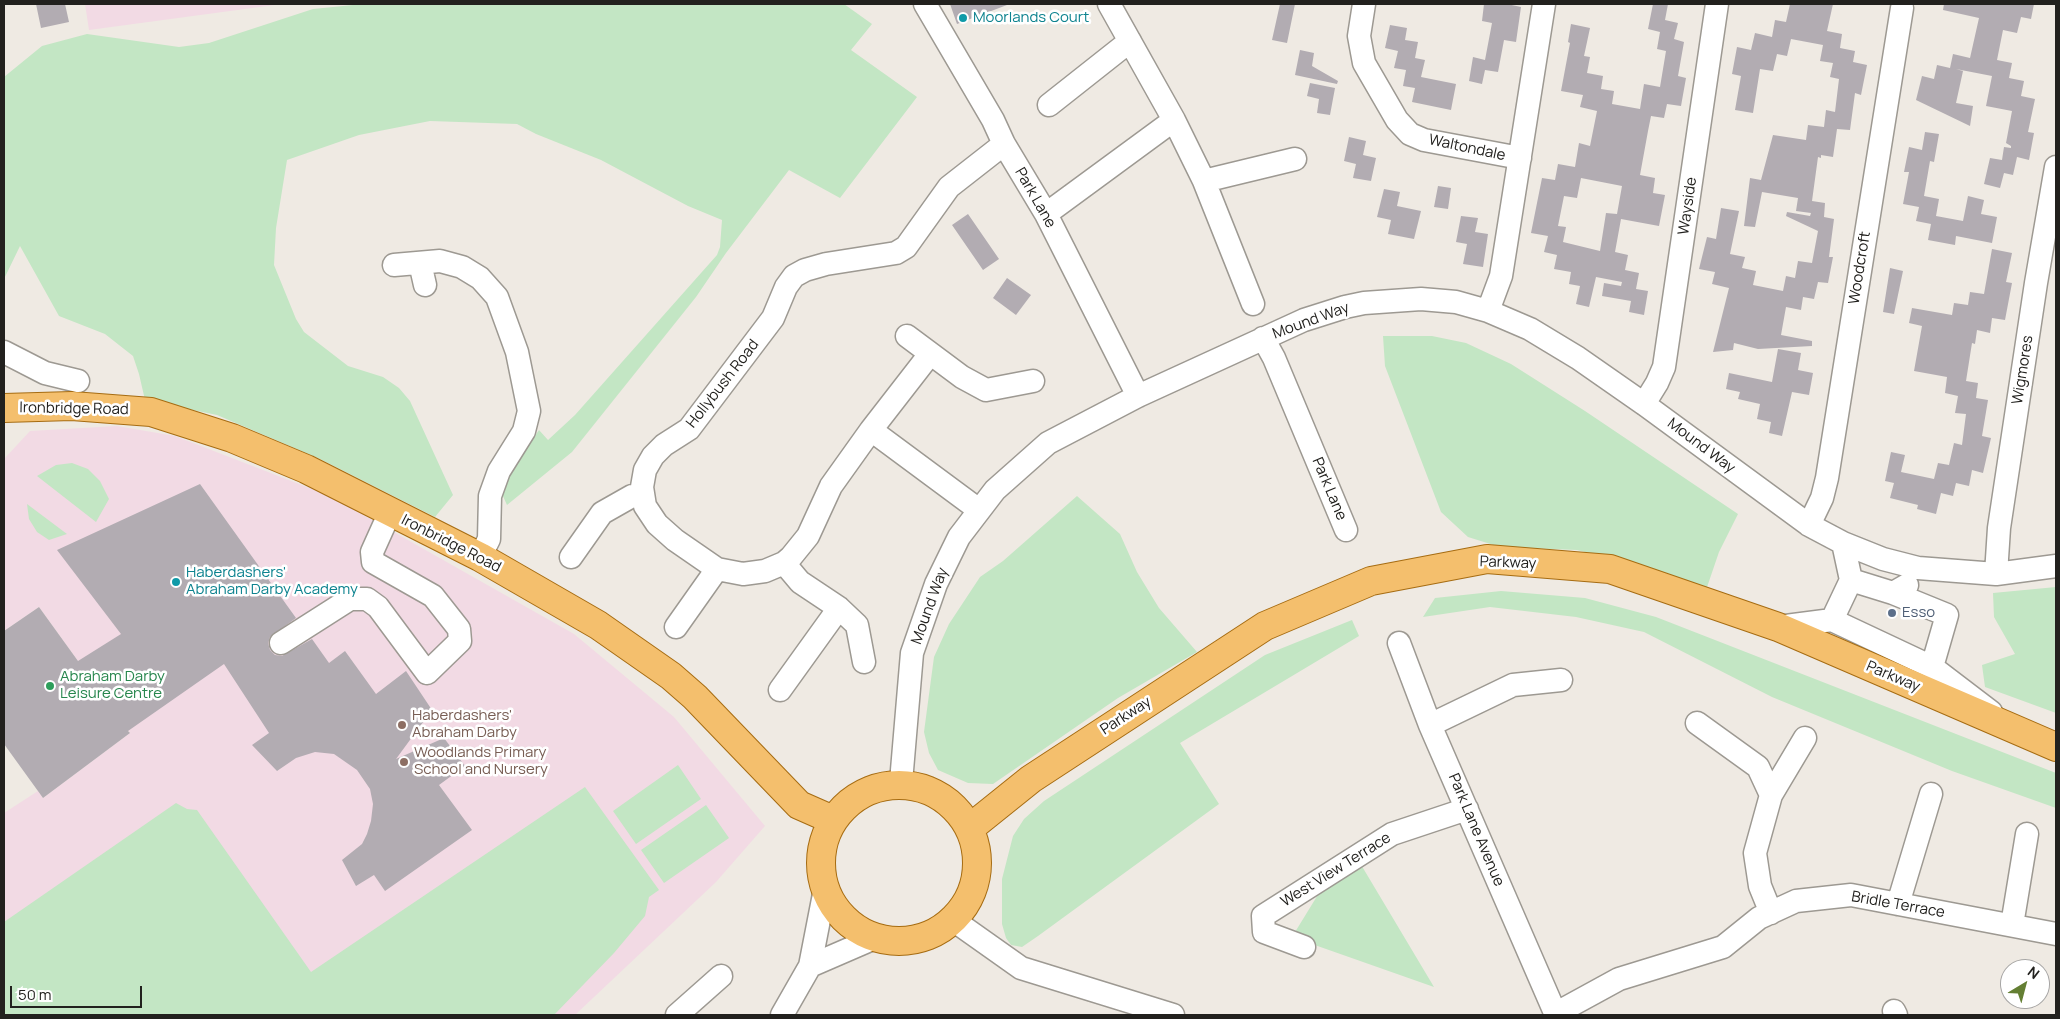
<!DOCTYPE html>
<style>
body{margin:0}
#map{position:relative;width:2060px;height:1019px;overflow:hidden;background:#efeae3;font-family:Manrope,sans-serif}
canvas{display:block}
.frame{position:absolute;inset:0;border:5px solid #22211e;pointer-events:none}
.north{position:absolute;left:2000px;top:959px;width:50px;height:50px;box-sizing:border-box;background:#fff;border:1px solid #a7a6a5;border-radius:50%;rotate:37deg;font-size:14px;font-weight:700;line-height:20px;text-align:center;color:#22211e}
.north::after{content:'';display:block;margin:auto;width:18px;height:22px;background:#647f33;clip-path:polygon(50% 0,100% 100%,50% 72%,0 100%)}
.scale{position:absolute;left:10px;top:986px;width:132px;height:22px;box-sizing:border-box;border:2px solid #22211e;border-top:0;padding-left:6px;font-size:15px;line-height:18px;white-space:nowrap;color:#22211e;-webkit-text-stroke:4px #fff;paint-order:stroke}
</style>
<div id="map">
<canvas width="2060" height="1019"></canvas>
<div class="frame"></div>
<div class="north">N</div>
<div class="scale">50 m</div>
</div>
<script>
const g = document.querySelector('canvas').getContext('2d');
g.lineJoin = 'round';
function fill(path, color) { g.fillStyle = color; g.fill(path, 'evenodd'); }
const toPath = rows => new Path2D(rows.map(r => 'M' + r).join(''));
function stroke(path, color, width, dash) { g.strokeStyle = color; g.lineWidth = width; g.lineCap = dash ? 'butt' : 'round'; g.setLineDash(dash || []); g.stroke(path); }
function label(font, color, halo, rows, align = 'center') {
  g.font = font + ' Manrope,sans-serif'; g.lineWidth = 5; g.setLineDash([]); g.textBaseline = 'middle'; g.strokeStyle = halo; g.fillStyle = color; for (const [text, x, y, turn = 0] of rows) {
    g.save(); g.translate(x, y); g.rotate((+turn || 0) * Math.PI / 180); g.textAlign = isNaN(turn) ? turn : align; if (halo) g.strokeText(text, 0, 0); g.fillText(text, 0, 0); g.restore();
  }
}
fill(toPath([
 [85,4,282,4,89,30],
 [117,426,175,436,330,496,574,634,674,717,765,826,716,882,575,1015,4,1015,4,813,38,791,43,798,130,733,39,607,4,631,4,459,30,431]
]), '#f2dae4');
fill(toPath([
 [363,4,844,4,872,24,851,50,917,97,840,198,789,170,726,253,696,297,572,452,507,505,502,494,509,474,539,430,548,440,575,415,717,255,720,247,722,220,688,206,601,160,536,134,517,124,430,121,359,135,287,160,276,228,274,265,296,319,304,332,348,366,383,377,399,388,410,401,453,495,435,517,320,459,217,415,145,400,139,374,133,356,105,334,59,316,20,246,4,279,4,77,42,46,87,34,179,47,209,43,313,9],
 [1383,336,1432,336,1466,343,1511,364,1585,411,1738,514,1719,552,1705,593,1620,561,1577,550,1500,547,1468,537,1441,512,1385,366],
 [72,463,88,469,100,481,109,499,96,522,37,476,56,465],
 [1077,496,1120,534,1137,572,1159,608,1197,652,1118,698,993,784,968,783,938,770,929,753,924,732,934,657,949,624,980,577,1003,561],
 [27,504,67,534,49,540,37,532,29,519],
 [2056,587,2056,713,1985,687,1982,665,2015,654,1994,617,1993,593],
 [1501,591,1585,598,1656,617,2056,773,2056,808,1952,771,1772,697,1644,632,1576,617,1490,607,1423,617,1435,598],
 [1352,620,1359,636,1180,743,1219,804,1038,936,1022,947,1011,945,1006,938,1002,924,1002,879,1013,836,1024,819,1044,801,1265,655],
 [678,765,701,799,636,844,613,811],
 [585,787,659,890,649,897,645,916,614,953,554,1015,4,1015,4,922,176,803,187,809,197,810,311,972],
 [706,805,729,838,664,883,641,850],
 [1360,863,1434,987,1292,937,1319,893]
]), '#c3e6c4');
fill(toPath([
 [36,4,65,4,69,22,41,28],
 [950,4,1006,4,1007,5,957,24],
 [1280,4,1295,4,1287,43,1272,40],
 [1484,4,1507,4,1521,7,1516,42,1504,40,1498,72,1485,70,1482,84,1469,81,1473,57,1485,60,1492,23,1482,21],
 [1653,4,1668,4,1665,20,1678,23,1674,39,1684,42,1678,76,1686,78,1681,106,1667,104,1664,118,1651,116,1648,131,1640,175,1655,178,1653,193,1665,195,1659,226,1621,219,1615,252,1628,255,1625,270,1639,273,1636,289,1648,291,1644,315,1629,312,1631,301,1602,296,1604,283,1621,286,1622,282,1596,277,1589,307,1576,304,1580,286,1569,284,1571,272,1554,269,1557,255,1544,252,1548,236,1531,233,1542,178,1555,180,1558,164,1575,167,1579,143,1590,146,1597,111,1580,107,1583,95,1561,91,1570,43,1568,42,1571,24,1590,28,1584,56,1590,57,1587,73,1603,76,1601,89,1614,91,1612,104,1640,109,1644,84,1660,87,1666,51,1657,49,1660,32,1648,29],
 [1581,178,1622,186,1617,214,1606,213,1600,251,1563,242,1566,227,1558,226,1564,196,1577,198],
 [1790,4,1833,4,1827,31,1842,34,1840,48,1855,51,1853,62,1867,65,1861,95,1855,93,1850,130,1837,129,1833,157,1821,155,1821,158,1818,157,1812,201,1825,203,1824,217,1834,219,1829,257,1833,257,1828,283,1818,282,1814,299,1803,297,1801,310,1786,307,1781,335,1812,341,1812,346,1758,349,1734,343,1733,350,1713,352,1729,288,1712,284,1715,272,1699,269,1707,237,1716,239,1721,208,1739,211,1730,254,1745,257,1742,268,1756,271,1753,285,1783,291,1786,276,1795,278,1798,261,1812,263,1818,231,1786,216,1787,212,1810,216,1811,213,1796,211,1798,198,1762,192,1755,227,1744,226,1750,178,1761,180,1773,135,1806,140,1808,125,1824,127,1826,110,1835,112,1839,79,1830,77,1833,63,1820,61,1823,45,1791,39,1787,56,1777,54,1773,71,1760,69,1753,113,1735,110,1741,76,1732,74,1737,47,1751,50,1755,33,1772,37,1775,20,1786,22],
 [1944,4,2034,4,2031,19,2021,17,2017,33,2003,30,1997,60,2012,63,2009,78,2024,81,2021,96,2035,99,2028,132,2034,133,2029,160,2017,157,2013,175,2004,173,2000,188,1984,184,1990,158,2002,160,2004,147,2011,148,2011,146,2006,143,2012,111,1986,106,1992,76,1956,69,1963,71,1956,103,1973,106,1970,126,1916,100,1922,76,1934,79,1937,65,1950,68,1953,54,1970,58,1979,18,1943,10],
 [1390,25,1407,28,1405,40,1418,42,1415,58,1425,60,1421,77,1456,84,1451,110,1412,102,1415,88,1403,86,1406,70,1394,68,1398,51,1385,48],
 [1300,50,1314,53,1312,66,1338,81,1337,84,1295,75],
 [1310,83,1335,88,1330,115,1317,113,1319,99,1307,96],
 [1925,132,1939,134,1934,162,1930,161,1924,196,1939,199,1936,216,1963,221,1968,196,1984,200,1981,214,1997,217,1992,243,1956,236,1955,245,1928,240,1931,224,1916,221,1919,207,1903,204,1909,172,1904,172,1909,147,1922,150],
 [1349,137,1366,141,1363,155,1376,158,1371,181,1353,178,1356,164,1344,161],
 [1438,186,1451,188,1448,209,1434,207],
 [1384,189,1400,192,1397,206,1421,211,1414,239,1388,234,1391,220,1377,217],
 [968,214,999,259,983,270,952,225],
 [1461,216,1478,218,1475,232,1488,234,1483,267,1463,264,1467,244,1456,242],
 [1992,249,2012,253,2006,282,2012,283,2005,320,1992,318,1990,333,1977,330,1975,344,1972,343,1966,381,1978,383,1976,398,1988,400,1982,436,1991,438,1983,473,1972,470,1969,486,1956,483,1953,496,1941,493,1936,514,1917,509,1918,505,1890,498,1894,483,1885,481,1891,452,1905,455,1901,472,1934,479,1938,463,1949,465,1954,443,1962,445,1966,414,1955,413,1958,396,1945,393,1947,377,1914,371,1922,326,1909,323,1912,308,1952,315,1954,303,1968,305,1970,292,1984,294],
 [1890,268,1903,271,1894,314,1883,312],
 [1007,278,1031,295,1016,315,993,298],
 [1778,349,1801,353,1798,370,1813,373,1809,395,1792,392,1782,436,1769,433,1771,422,1757,419,1760,404,1738,399,1740,392,1726,389,1729,373,1772,382],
 [200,484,296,618,270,637,268,643,270,650,275,655,282,656,312,639,329,663,345,651,376,694,406,671,432,710,396,759,444,738,465,766,439,785,472,830,385,891,374,875,356,886,342,860,362,844,367,834,371,821,373,804,370,789,357,770,334,754,315,752,296,758,277,771,252,745,269,733,224,664,128,731,130,733,43,798,4,744,4,631,39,607,78,661,121,634,57,550]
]), '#b2acb2');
const minor = toPath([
 [925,4,993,120,1004,144,1046,214,1138,396],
 [1109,4,1174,120,1204,181,1253,304],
 [1364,4,1359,36,1364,63,1397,120,1410,134,1424,140,1520,158],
 [1049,105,1130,41],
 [1204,181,1295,159],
 [1046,214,1174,120],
 [420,263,425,285],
 [394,265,440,261,462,267,480,278,497,297,517,352,529,411,524,431,499,471,490,496,489,539,480,557],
 [1488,311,1501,276,1544,4],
 [907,336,962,377,986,390,1033,381],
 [1263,338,1274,358,1346,530],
 [4,352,45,373,78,381],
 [930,354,871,430,831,486,808,536,791,557,784,563,765,571,743,574,717,569,675,540,657,524,645,506,642,487,645,470,653,456,664,445,689,429,773,318,786,287,794,276,805,270,826,264,896,253,906,247,949,187,1004,144],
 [1644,404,1657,383,1664,367,1717,4],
 [871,430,979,510],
 [1809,525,1822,498,1827,478,1902,8],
 [571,557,602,513,632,496,643,496],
 [784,563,800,582,839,608,857,625,864,662],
 [1996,574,1999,528,2036,283,2056,167],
 [1851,580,1893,593,1907,585],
 [1893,593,1947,615,1932,667],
 [1832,620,1932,667,1991,712],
 [676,627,717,569],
 [1778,627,1832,620,1851,580,1843,543],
 [281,643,350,599,367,599,378,607,427,673,460,641,459,629,433,596,373,562,372,552,390,512],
 [1399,643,1430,725,1556,1015],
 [780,690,839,608],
 [1697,723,1758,767,1771,795,1755,853,1760,886,1771,913],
 [1430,725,1513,685,1561,680],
 [901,782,912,653,936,584,959,537,995,490,1048,443,1138,396,1304,320,1345,307,1364,303,1421,299,1456,302,1488,311,1530,329,1578,358,1644,404,1809,525,1843,543,1883,559,1918,568,1996,574,2056,566],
 [1771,795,1805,738],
 [1898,904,1931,794],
 [956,922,1021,968,1173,1015],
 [2012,925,2027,834],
 [1304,947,1264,932,1263,916,1392,834,1467,809],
 [810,966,877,937],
 [1894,1011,1896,1015],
 [1555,1014,1619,979,1723,947,1759,918,1796,901,1851,895,2056,934],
 [677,1015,721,976],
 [782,1015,810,966,825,889]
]);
const major = toPath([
 [4,408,72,406,151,412,232,438,306,469,480,557,598,625,671,676,695,697,799,805,833,820],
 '821 863a78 78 0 1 1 156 0a78 78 0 1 1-156 0Z',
 [970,828,1031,779,1265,626,1371,581,1487,559,1610,569,1778,627,2056,747]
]);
stroke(minor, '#9d9992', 25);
stroke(major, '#a66c12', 30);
stroke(minor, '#fff', 22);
stroke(major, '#f4bf6d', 28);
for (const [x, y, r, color] of [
 [963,18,5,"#0f9aa8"],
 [176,582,5,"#0f9aa8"],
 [1892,613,5,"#5c6f8a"],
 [50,686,5,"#2e9e5b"],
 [402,725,5,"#8d6e63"],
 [404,762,5,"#8d6e63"]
]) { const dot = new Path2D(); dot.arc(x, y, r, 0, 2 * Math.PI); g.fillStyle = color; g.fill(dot); stroke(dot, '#fff', 2); }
label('15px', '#0d838f', '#fff', [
 ["Moorlands Court",973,18],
 ["Haberdashers'",186,573],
 ["Abraham Darby Academy",186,590]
], 'left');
label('15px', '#22211e', '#fff', [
 ["Waltondale",1467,148,12],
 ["Park Lane",1035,198,60],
 ["Wayside",1688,206,-82],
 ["Woodcroft",1860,268,-81],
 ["Mound Way",1311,321,-20],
 ["Wigmores",2023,370,-81],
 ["Hollybush Road",723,384,-52],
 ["Ironbridge Road",74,409,1],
 ["Mound Way",1701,446,37],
 ["Park Lane",1329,489,67],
 ["Ironbridge Road",451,544,27],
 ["Parkway",1508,563,2],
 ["Mound Way",930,606,-70],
 ["Parkway",1893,677,23],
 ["Parkway",1126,716,-33],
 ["Park Lane Avenue",1476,830,67],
 ["West View Terrace",1336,870,-32],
 ["Bridle Terrace",1898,905,10]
]);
label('15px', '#4e5e75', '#fff', [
 ["Esso",1902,613]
], 'left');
label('15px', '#27864d', '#fff', [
 ["Abraham Darby",60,677],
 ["Leisure Centre",60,694]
], 'left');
label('15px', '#785e54', '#fff', [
 ["Haberdashers'",412,716],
 ["Abraham Darby",412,733],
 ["Woodlands Primary",414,753],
 ["School and Nursery",414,770]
], 'left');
</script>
